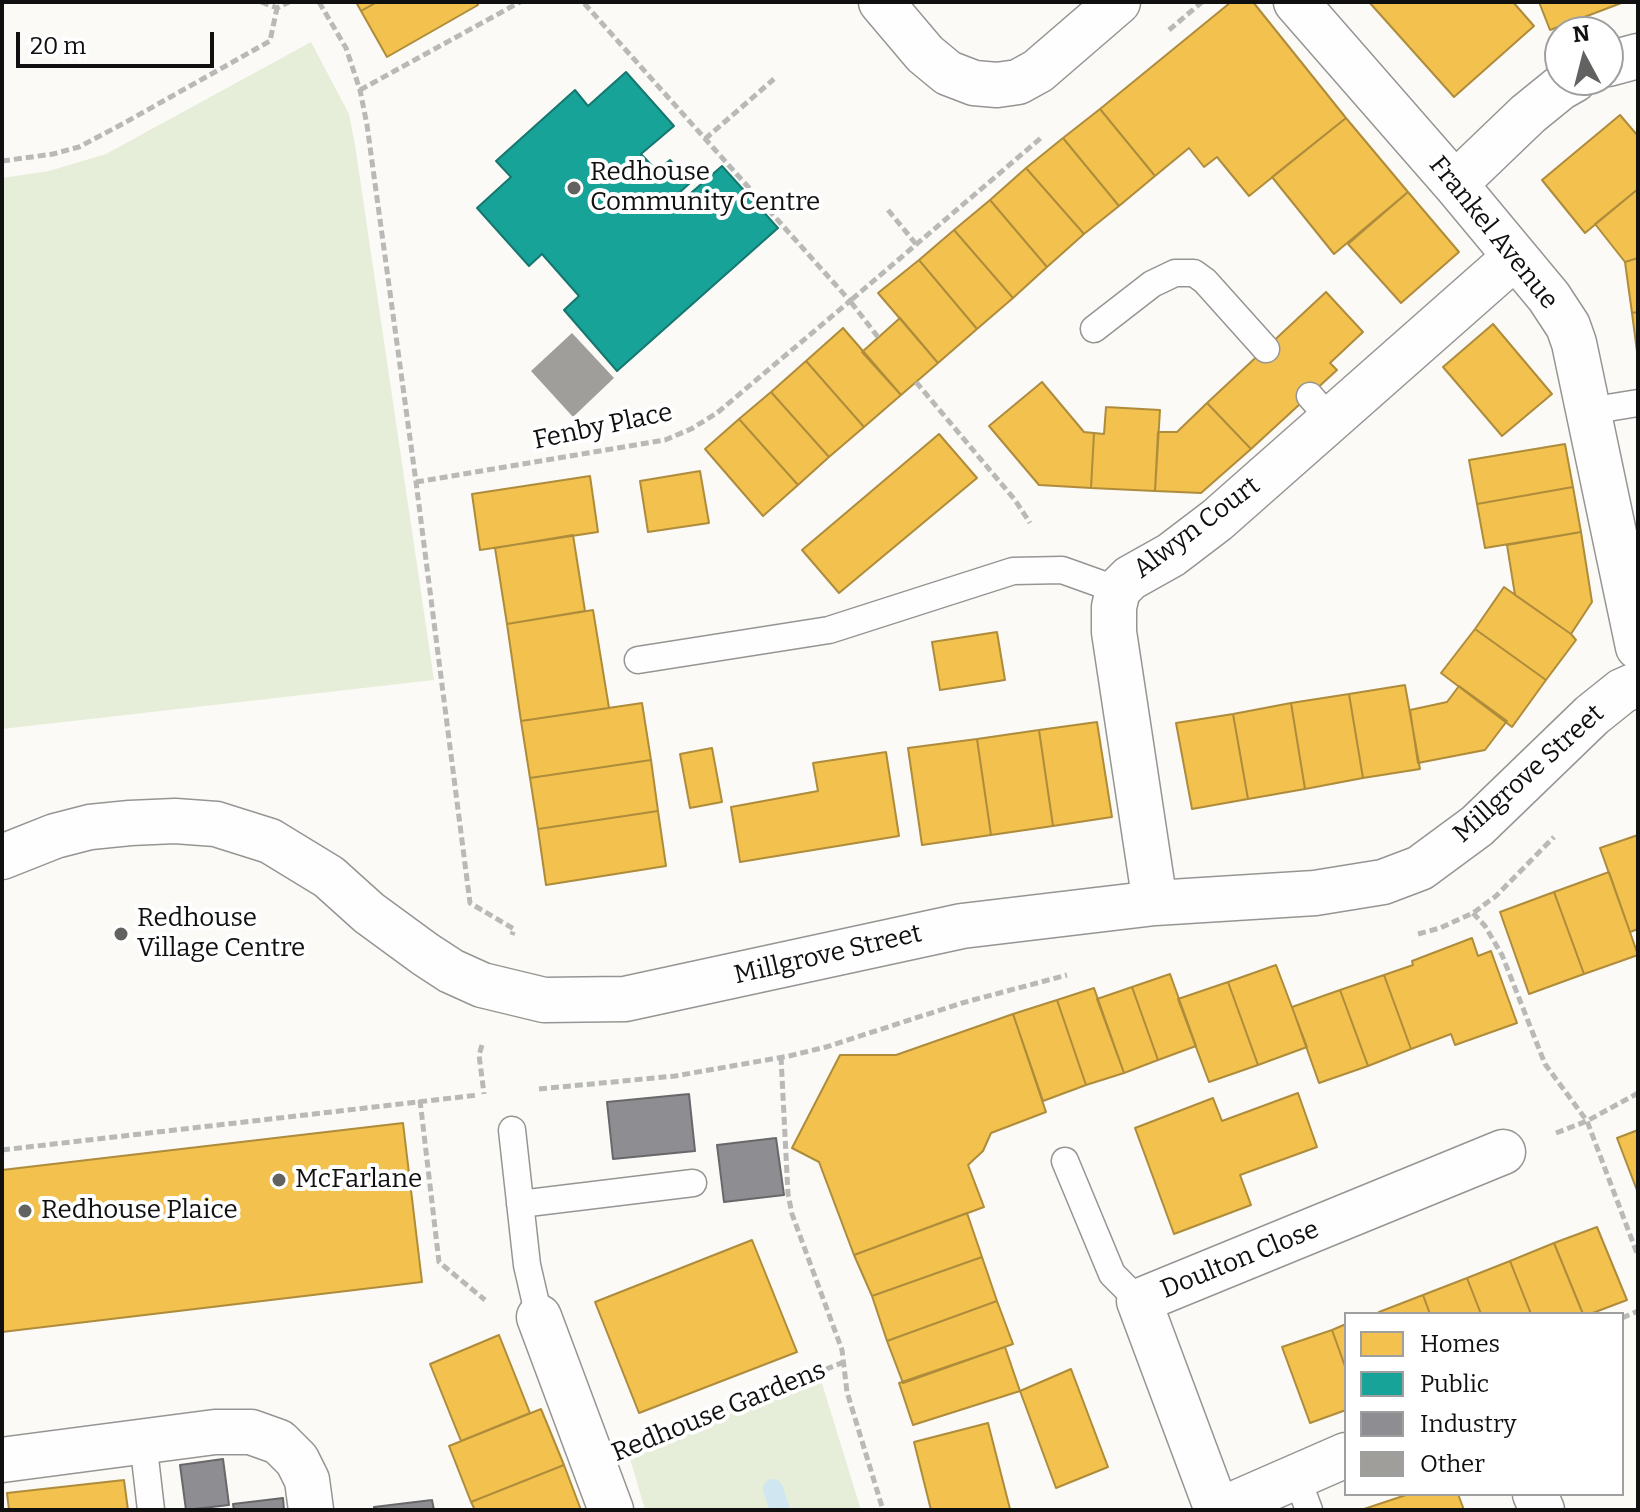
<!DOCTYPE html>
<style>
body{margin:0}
#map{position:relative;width:1640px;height:1512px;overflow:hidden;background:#fbfaf6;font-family:Bitter,serif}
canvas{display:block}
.frame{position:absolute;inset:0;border:4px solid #101010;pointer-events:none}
.legend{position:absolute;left:1344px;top:1312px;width:280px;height:184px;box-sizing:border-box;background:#fff;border:2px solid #9f9f9f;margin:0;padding:10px 14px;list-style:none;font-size:24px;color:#101010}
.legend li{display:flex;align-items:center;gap:16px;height:40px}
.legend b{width:40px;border:2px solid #9f9f9f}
.north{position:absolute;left:1544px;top:16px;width:80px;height:80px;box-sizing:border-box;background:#fff;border:2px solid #9f9f9f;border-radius:50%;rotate:353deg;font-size:22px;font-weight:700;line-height:32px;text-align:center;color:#101010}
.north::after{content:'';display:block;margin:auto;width:28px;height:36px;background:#626260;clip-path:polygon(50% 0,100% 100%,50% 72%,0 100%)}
.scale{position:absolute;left:16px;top:32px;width:198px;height:36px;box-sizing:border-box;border:4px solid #101010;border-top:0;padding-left:10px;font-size:24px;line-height:28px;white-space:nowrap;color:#101010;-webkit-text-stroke:6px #fff;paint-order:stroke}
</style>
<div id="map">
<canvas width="1640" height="1512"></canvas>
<div class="frame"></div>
<ul class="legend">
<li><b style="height:22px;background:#f2c14e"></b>Homes</li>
<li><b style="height:22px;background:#17a398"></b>Public</li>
<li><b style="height:22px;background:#8d8d92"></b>Industry</li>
<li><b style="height:22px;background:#9f9e9b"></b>Other</li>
</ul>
<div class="north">N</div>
<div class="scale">20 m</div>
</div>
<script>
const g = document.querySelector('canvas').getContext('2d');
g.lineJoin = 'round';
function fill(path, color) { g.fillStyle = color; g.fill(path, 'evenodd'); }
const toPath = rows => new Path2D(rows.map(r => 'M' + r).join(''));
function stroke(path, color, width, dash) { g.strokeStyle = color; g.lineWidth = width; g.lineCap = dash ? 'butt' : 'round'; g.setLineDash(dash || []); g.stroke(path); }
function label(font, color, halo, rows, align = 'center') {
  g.font = font + ' Bitter,serif'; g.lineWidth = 8; g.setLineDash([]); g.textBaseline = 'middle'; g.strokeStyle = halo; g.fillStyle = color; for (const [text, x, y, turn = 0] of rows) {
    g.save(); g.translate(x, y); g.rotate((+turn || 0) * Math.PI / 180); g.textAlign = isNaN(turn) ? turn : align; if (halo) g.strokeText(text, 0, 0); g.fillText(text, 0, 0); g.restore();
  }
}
fill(toPath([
 [311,42,349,114,355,145,434,680,2,729,2,178,49,171,106,154],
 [820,1377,861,1510,645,1510,629,1455]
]), '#e6eed9');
const homes = toPath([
 [356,2,377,2,361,11,356,2],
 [377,2,476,2,478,5,387,57,361,11,377,2],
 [1231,2,1253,2,1346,118,1249,196,1217,157,1204,167,1189,148,1155,176,1100,109,1231,2],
 [1369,2,1513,2,1534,26,1454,97,1369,2],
 [1539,2,1624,2,1550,30,1539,2],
 [1100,109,1155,176,1119,206,1063,138,1100,109],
 [1620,115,1638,136,1638,189,1585,233,1542,180,1620,115],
 [1346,118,1408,192,1334,254,1272,177,1346,118],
 [1063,138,1119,206,1084,234,1026,168,1063,138],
 [1026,168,1084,234,1047,267,990,200,1026,168],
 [1638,189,1638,258,1625,262,1595,224,1638,189],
 [1408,192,1459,252,1401,303,1348,244,1408,192],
 [990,200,1047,267,1013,298,954,230,990,200],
 [954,230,1013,298,977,329,919,260,954,230],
 [1638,258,1638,312,1632,313,1625,262,1638,258],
 [919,260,977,329,938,363,878,293,919,260],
 [1326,292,1363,332,1330,363,1337,370,1251,449,1207,403,1326,292],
 [1638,312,1638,359,1632,313,1638,312],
 [900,318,938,363,901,395,862,352,900,318],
 [1493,324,1552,394,1502,436,1443,367,1493,324],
 [843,328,901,395,864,427,806,361,843,328],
 [806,361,864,427,829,457,771,392,806,361],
 [1042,382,1084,432,1094,433,1091,488,1039,485,989,426,1042,382],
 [771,392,829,457,798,485,739,419,771,392],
 [1207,403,1251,449,1201,493,1155,491,1158,432,1177,432,1207,403],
 [1106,407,1160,410,1155,491,1091,488,1094,433,1104,434,1106,407],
 [739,419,798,485,763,516,705,449,739,419],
 [939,434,977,478,839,593,802,550,939,434],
 [1565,444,1573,487,1477,504,1469,460,1565,444],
 [700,471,709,523,648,532,640,481,700,471],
 [590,476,598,532,480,550,472,494,590,476],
 [1573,487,1581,532,1485,548,1477,504,1573,487],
 [1581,532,1592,602,1571,634,1515,595,1507,545,1581,532],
 [573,535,585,611,507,624,495,548,573,535],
 [1504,587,1571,634,1576,640,1546,680,1475,629,1504,587],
 [593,610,609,708,521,721,507,624,593,610],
 [1475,629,1546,680,1512,727,1441,673,1475,629],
 [997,632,1005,680,940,690,932,642,997,632],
 [1405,685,1420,769,1363,778,1349,694,1405,685],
 [1459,686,1507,721,1485,750,1418,763,1410,710,1447,702,1459,686],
 [1349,694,1363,778,1305,789,1291,703,1349,694],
 [642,703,651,760,530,778,521,721,642,703],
 [1291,703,1305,789,1248,799,1233,714,1291,703],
 [1233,714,1248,799,1192,809,1176,723,1233,714],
 [1097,722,1112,817,1053,826,1039,730,1097,722],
 [1039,730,1053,826,991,835,977,739,1039,730],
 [977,739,991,835,922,845,908,748,977,739],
 [712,748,722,802,690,808,680,754,712,748],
 [886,752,899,836,740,862,731,807,818,791,813,763,886,752],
 [651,760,658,811,538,829,530,778,651,760],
 [658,811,666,866,546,885,538,829,658,811],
 [1638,835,1638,929,1630,932,1600,848,1638,835],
 [1609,872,1638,955,1584,974,1554,892,1609,872],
 [1554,892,1584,974,1529,994,1500,912,1554,892],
 [1472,938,1478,956,1491,951,1517,1023,1455,1045,1451,1034,1411,1049,1384,975,1413,965,1412,961,1472,938],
 [1276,965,1307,1047,1258,1065,1228,982,1276,965],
 [1170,974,1196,1046,1158,1060,1132,987,1170,974],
 [1384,975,1411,1049,1368,1066,1340,990,1384,975],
 [1228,982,1258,1065,1209,1082,1178,999,1228,982],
 [1132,987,1158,1060,1124,1073,1097,999,1132,987],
 [1094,988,1124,1073,1086,1085,1057,1000,1094,988],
 [1340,990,1368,1066,1319,1083,1292,1007,1340,990],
 [1057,1000,1086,1085,1043,1101,1013,1014,1057,1000],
 [1013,1014,1046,1112,991,1133,983,1151,968,1165,984,1207,854,1255,819,1162,792,1148,840,1055,896,1055,1013,1014],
 [1298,1093,1317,1147,1240,1175,1251,1205,1174,1234,1135,1128,1213,1098,1222,1121,1298,1093],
 [403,1123,422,1282,2,1332,2,1170,403,1123],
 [1638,1130,1638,1193,1617,1138,1638,1130],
 [967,1213,982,1257,872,1296,854,1255,967,1213],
 [1597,1227,1627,1300,1590,1314,1583,1314,1554,1243,1597,1227],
 [752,1240,797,1352,639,1413,595,1302,752,1240],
 [1554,1243,1583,1314,1531,1314,1510,1261,1554,1243],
 [982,1257,997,1301,887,1341,872,1296,982,1257],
 [1510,1261,1531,1314,1481,1314,1467,1278,1510,1261],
 [1467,1278,1481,1314,1430,1314,1423,1295,1467,1278],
 [1423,1295,1430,1314,1379,1314,1379,1312,1423,1295],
 [997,1301,1013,1344,903,1383,887,1341,997,1301],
 [1346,1324,1346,1369,1332,1330,1346,1324],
 [1332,1330,1346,1369,1346,1410,1310,1423,1282,1347,1332,1330],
 [499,1335,530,1413,461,1441,430,1364,499,1335],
 [1005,1347,1020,1391,913,1425,899,1383,1005,1347],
 [1071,1369,1108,1467,1056,1488,1020,1391,1071,1369],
 [541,1409,564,1465,471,1502,449,1446,541,1409],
 [988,1423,1010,1509,931,1510,914,1442,988,1423],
 [564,1465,581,1510,475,1510,471,1502,564,1465],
 [124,1480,128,1510,9,1510,7,1493,124,1480],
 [1409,1494,1458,1494,1464,1510,1361,1510,1409,1494]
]);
fill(homes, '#f2c14e');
stroke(homes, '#ae8c3b', 2);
const public = toPath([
 [626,72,674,126,641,154,657,171,670,160,690,183,679,193,684,199,722,166,778,228,617,371,564,310,579,296,542,254,529,266,477,208,511,177,496,161,575,90,588,106,626,72]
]);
fill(public, '#17a398');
stroke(public, '#15776f', 2);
const industry = toPath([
 [689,1094,695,1151,613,1159,607,1102,689,1094],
 [776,1138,784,1195,724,1202,717,1145,776,1138],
 [223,1459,229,1505,186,1510,180,1465,223,1459],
 [283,1498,284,1510,234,1510,233,1504,283,1498],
 [432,1500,434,1510,374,1510,374,1507,432,1500]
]);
fill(industry, '#8d8d92');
stroke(industry, '#68686b', 2);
stroke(toPath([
 [773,1489,780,1510]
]), '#d0e6f1', 20);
fill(toPath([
 [572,333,614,378,573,417,531,371]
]), '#9f9e9b');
const lane = toPath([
 [1094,329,1152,284,1175,273,1194,273,1205,281,1266,349],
 [1310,396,1331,420],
 [1589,411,1638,403],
 [638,660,829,630,1013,571,1062,570,1118,590],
 [512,1130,527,1265,539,1317],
 [1065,1161,1112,1274,1139,1301],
 [520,1204,693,1183],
 [143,1441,151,1510],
 [1296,1475,1309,1510]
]);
const street = toPath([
 [881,2,925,54,948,73,974,83,997,85,1018,82,1038,71,1118,2],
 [1296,2,1455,184,1549,297,1568,326,1574,343,1638,647],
 [1608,64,1638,56],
 [1455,184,1528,114,1560,88,1574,80],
 [2,857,55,836,90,827,130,823,175,821,216,824,270,841,329,877,369,913,425,954,451,971,482,985,544,1000,625,999,962,926,1155,903,1315,893,1383,882,1420,868,1477,826,1592,715,1622,691,1638,684],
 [1155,903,1114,632,1114,607,1118,590,1130,578,1171,555,1217,520,1515,257],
 [539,1317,611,1510],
 [2,1460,215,1432,251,1432,279,1442,297,1460,307,1480,311,1510],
 [1535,1494,1542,1510],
 [1217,1510,1139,1301,1503,1152],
 [1220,1510,1346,1455]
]);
stroke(lane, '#969594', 29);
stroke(street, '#969594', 47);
stroke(toPath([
 [261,2,277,8,289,2],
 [319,2,346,48,360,90,367,125,416,482,470,903,514,929,512,935],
 [1169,30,1202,2],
 [360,90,520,2],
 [705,139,774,79],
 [2,161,53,154,79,147,126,122,270,41,277,8],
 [888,210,916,244],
 [878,337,850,301,1042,137],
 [916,382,1015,500,1030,523],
 [416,482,665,440,691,429,717,413,850,301,583,2],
 [1473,913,1485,926,1502,955,1545,1064,1587,1121,1638,1256],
 [1418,934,1440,928,1473,913,1496,896,1554,837],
 [482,1045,479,1055,484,1094],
 [781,1057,788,1194,792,1214,842,1350,847,1392,883,1510],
 [539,1089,675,1076,789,1056,826,1047,962,1003,1067,975],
 [420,1100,439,1262,485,1300],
 [1556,1133,1587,1121,1638,1093],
 [2,1150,478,1095],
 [1622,1318,1638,1311],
 [647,1440,844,1362]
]), '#b9b9b8', 5, [8, 4]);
stroke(lane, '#fefefe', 26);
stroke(street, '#fefefe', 44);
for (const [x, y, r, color] of [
 [574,188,8,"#626260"],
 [121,934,8,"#626260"],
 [279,1180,8,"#626260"],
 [25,1211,8,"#626260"]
]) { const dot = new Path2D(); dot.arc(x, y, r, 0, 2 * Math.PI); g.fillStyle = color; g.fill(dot); stroke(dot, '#fff', 3); }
label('26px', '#101010', '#fff', [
 ["Redhouse",590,173],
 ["Community Centre",590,203],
 ["Redhouse",137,919],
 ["Village Centre",137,949],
 ["McFarlane",295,1180],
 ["Redhouse Plaice",41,1211]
], 'left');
label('26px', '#101010', '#fff', [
 ["Frankel Avenue",1493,233,51],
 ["Fenby Place",603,427,-12],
 ["Alwyn Court",1197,528,-37],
 ["Millgrove Street",1529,774,-42],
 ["Millgrove Street",828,955,-13],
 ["Doulton Close",1240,1260,-22],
 ["Redhouse Gardens",719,1412,-22]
]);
</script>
